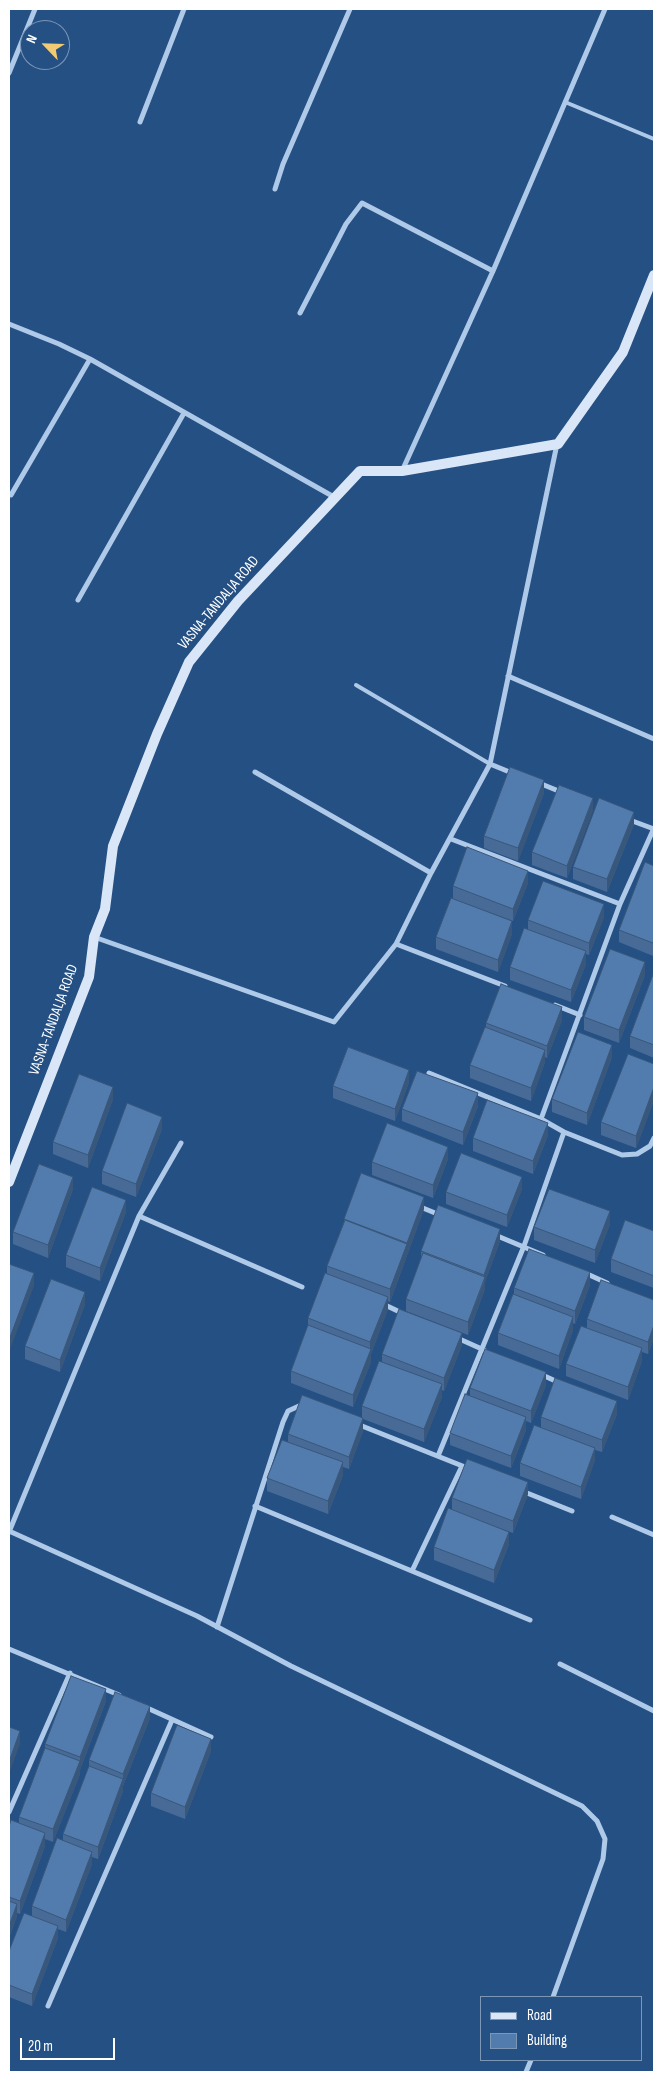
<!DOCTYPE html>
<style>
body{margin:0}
#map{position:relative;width:663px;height:2081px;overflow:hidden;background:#255084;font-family:"Sofia Sans Condensed",sans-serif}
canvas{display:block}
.frame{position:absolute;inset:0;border:10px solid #fff;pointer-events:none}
.legend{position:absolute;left:480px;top:1996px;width:162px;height:65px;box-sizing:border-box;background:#255084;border:1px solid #7c96b5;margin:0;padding:6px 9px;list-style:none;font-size:15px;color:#fff}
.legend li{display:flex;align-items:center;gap:10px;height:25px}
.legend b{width:25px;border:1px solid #7c96b5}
.north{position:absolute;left:20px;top:20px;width:50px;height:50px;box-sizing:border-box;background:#255084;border:1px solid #7c96b5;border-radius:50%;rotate:294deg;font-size:14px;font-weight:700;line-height:20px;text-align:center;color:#fff}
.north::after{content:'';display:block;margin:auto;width:18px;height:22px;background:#f1cb73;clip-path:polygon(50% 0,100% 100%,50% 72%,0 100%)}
.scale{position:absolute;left:20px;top:2038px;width:95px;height:22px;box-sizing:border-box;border:2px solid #fff;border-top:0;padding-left:6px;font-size:15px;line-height:18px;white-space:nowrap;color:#fff;-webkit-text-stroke:4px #255084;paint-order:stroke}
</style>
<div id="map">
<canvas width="663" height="2081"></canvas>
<div class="frame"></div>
<ul class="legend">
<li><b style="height:6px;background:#d9e6f7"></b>Road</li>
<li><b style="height:14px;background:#527cae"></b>Building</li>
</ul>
<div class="north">N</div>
<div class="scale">20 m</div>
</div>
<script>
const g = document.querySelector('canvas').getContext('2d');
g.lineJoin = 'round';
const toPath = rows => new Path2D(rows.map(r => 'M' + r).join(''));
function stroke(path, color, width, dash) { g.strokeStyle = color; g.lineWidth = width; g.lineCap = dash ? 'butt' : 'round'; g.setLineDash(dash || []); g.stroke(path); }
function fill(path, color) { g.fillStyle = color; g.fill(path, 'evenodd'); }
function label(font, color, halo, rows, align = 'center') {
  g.font = font + ' "Sofia Sans Condensed",sans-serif'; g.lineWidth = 4.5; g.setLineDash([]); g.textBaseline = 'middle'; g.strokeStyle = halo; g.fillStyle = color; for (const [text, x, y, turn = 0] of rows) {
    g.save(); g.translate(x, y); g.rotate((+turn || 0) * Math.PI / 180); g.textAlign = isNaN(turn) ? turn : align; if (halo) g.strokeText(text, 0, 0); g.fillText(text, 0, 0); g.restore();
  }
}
stroke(toPath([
 [565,102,654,139],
 [356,685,490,764]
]), '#afc9e8', 4);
stroke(toPath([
 [9,73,35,9],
 [140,122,184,9],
 [275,189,283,164,350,9],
 [300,313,346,224,362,203,493,271],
 [9,324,59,344,90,359,334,497],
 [402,471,493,271,605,9],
 [11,495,90,359],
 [78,600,184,413],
 [508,676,654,739],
 [490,764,512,773],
 [255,772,431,873],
 [539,783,561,792],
 [627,819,654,829],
 [451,839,620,904],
 [94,937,334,1022,396,944,431,873,490,764,557,444],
 [396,944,505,986],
 [555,1005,580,1015],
 [429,1073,541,1119,564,1132,622,1155,637,1154,650,1146,654,1138],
 [541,1119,620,904,654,828],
 [418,1206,440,1215],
 [139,1216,302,1287],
 [495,1235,543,1255],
 [585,1273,607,1283],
 [383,1304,404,1314],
 [455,1337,484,1350],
 [540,1374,560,1383],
 [357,1424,470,1469],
 [438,1456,524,1246,564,1132],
 [522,1491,572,1511],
 [255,1506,530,1620],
 [612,1517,654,1535],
 [9,1531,197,1616,291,1666,582,1806,597,1821,605,1839,603,1859,553,1997],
 [9,1532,139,1216,181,1143],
 [412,1571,462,1466],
 [217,1627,283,1422,288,1411,299,1406,305,1406],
 [9,1649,119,1695],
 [560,1664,654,1711],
 [145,1707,211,1737],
 [9,1812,70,1673],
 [48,2006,172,1720],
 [526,2072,531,2060]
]), '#afc9e8', 5);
stroke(toPath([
 [9,1182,89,977,94,937,105,909,113,846,157,734,189,662,238,601,360,471,402,471,558,444,623,352,654,275]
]), '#d9e6f7', 10);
fill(toPath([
 [544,793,518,861,484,848,484,836],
 [593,810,567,878,532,865,532,852],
 [634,824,607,892,573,879,573,867],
 [654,844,654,860,653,860,653,848],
 [654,866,653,956,619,942,619,930],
 [528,883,513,921,453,899,453,886],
 [604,917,589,955,586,954,586,964,571,1002,510,980,510,967,528,930,528,920],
 [512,934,498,972,436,949,436,937],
 [654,972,654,1058,630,1048,630,1036],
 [645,975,619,1043,584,1030,584,1017],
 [562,1020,547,1058,545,1057,545,1062,531,1101,470,1078,470,1065,486,1027,486,1023],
 [612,1057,587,1125,552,1112,552,1099],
 [654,1064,654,1100,636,1148,601,1135,601,1122],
 [409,1082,395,1121,333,1098,333,1086],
 [113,1099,88,1168,53,1154,53,1142],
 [478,1106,463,1145,402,1121,402,1109],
 [162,1129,136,1197,102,1184,102,1171],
 [548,1135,533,1174,473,1151,473,1138],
 [448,1159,433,1198,372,1175,372,1162],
 [73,1189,48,1258,13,1244,13,1232],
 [522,1189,507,1227,446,1204,446,1192],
 [424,1209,390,1302,388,1301,388,1309,371,1354,371,1362,353,1407,291,1383,291,1371,308,1326,308,1318,327,1274,327,1266,344,1222,344,1219],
 [126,1212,100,1281,66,1267,66,1255],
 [610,1224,595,1263,534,1240,534,1227],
 [654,1231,654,1288,611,1272,611,1259],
 [500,1241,485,1282,485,1289,468,1335,406,1311,406,1299,421,1258,421,1251],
 [590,1285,575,1324,573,1323,573,1330,559,1369,498,1345,498,1333,514,1295,514,1288],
 [654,1300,654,1338,648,1354,642,1352,642,1361,628,1400,566,1376,566,1364,587,1328,587,1319],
 [85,1304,60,1372,25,1359,25,1346],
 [462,1345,444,1391,442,1390,442,1397,424,1442,363,1419,363,1431,349,1469,343,1467,343,1475,328,1514,267,1491,267,1478,288,1442,288,1434,362,1418,362,1406,382,1362,382,1354],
 [546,1385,531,1423,526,1421,526,1430,511,1468,450,1445,450,1433,470,1396,470,1388],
 [617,1414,602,1452,595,1450,595,1460,581,1499,520,1476,520,1463,541,1428,541,1417],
 [528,1494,513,1533,499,1528,509,1544,494,1583,434,1560,434,1547,452,1510,452,1498],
 [106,1701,80,1770,80,1774,53,1842,45,1839,45,1846,20,1914,17,1913,17,1916,9,1938,9,1826,19,1823,19,1817,45,1748,45,1744],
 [150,1718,123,1786,123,1791,98,1859,92,1857,92,1864,66,1932,58,1929,58,1938,32,2006,9,1997,9,1951,32,1916,32,1906,63,1841,63,1834,89,1766,89,1760],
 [211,1751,185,1819,151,1806,151,1793]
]), '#476b96');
fill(toPath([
 [544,780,544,793,518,861,518,848],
 [593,798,593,810,567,878,567,866],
 [634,812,634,824,607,892,607,879],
 [528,871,528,883,513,921,513,909],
 [604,904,604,917,589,955,589,943],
 [512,921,512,934,498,972,498,960],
 [654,941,654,954,653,956,653,943],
 [586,951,586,964,571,1002,571,990],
 [645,962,645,975,619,1043,619,1030],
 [562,1007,562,1020,547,1058,547,1046],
 [612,1045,612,1057,587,1125,587,1113],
 [545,1050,545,1062,531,1101,531,1088],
 [409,1070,409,1082,395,1121,395,1109],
 [113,1087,113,1099,88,1168,88,1155],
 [654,1087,654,1100,636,1148,636,1136],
 [478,1093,478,1106,463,1145,463,1132],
 [162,1117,162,1129,136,1197,136,1184],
 [548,1123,548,1135,533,1174,533,1161],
 [448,1147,448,1159,433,1198,433,1185],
 [73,1177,73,1189,48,1258,48,1245],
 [522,1177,522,1189,507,1227,507,1215],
 [424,1197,424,1209,390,1302,390,1289],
 [126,1200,126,1212,100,1281,100,1268],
 [610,1211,610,1224,595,1263,595,1250],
 [500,1229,500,1241,485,1282,485,1289,468,1335,468,1322,484,1282,484,1275],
 [590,1272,590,1285,575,1324,575,1311],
 [34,1273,34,1286,9,1352,9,1340],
 [85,1292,85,1304,60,1372,60,1360],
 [388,1297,388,1309,371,1354,371,1362,353,1407,353,1395,370,1350,370,1342],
 [573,1317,573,1330,559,1369,559,1356],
 [654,1325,654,1338,648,1354,648,1342],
 [462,1333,462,1345,444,1391,444,1378],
 [642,1348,642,1361,628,1400,628,1387],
 [546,1372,546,1385,531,1423,531,1411],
 [442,1384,442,1397,424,1442,424,1429],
 [617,1401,617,1414,602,1452,602,1440],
 [526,1417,526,1430,511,1468,511,1456],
 [363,1418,363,1431,349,1469,349,1457],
 [595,1448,595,1460,581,1499,581,1487],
 [343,1462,343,1475,328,1514,328,1501],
 [528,1482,528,1494,513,1533,513,1521],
 [509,1532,509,1544,494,1583,494,1570],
 [106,1689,106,1701,80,1770,80,1757],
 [150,1706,150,1718,123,1786,123,1774],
 [20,1731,20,1744,9,1774,9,1762],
 [211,1739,211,1751,185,1819,185,1807],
 [80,1761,80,1774,53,1842,53,1829],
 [123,1779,123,1791,98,1859,98,1847],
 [45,1833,45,1846,20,1914,20,1901],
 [92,1852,92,1864,66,1932,66,1920],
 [17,1904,17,1916,9,1938,9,1926],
 [58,1926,58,1938,32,2006,32,1994]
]), '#39577a');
const building = toPath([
 [510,767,544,780,518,848,484,836,510,767],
 [559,785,593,798,567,866,532,852,559,785],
 [599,798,634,812,607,879,573,867,599,798],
 [467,847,528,871,513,909,453,886,467,847],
 [645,862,654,866,654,941,653,943,619,930,645,862],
 [543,881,604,904,589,943,528,920,543,881],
 [451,898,512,921,498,960,436,937,451,898],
 [524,928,586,951,571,990,510,967,524,928],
 [610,949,645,962,619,1030,584,1017,610,949],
 [654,972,654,1045,630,1036,654,972],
 [501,984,562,1007,547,1046,486,1023,501,984],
 [485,1027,545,1050,531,1088,470,1065,485,1027],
 [578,1032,612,1045,587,1113,552,1099,578,1032],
 [348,1047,409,1070,395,1109,333,1086,348,1047],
 [628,1054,654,1064,654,1087,636,1136,601,1122,628,1054],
 [417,1071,478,1093,463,1132,402,1109,417,1071],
 [79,1074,113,1087,88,1155,53,1142,79,1074],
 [487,1100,548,1123,533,1161,473,1138,487,1100],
 [127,1103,162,1117,136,1184,102,1171,127,1103],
 [387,1123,448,1147,433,1185,372,1162,387,1123],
 [461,1153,522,1177,507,1215,446,1192,461,1153],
 [39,1164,73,1177,48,1245,13,1232,39,1164],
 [361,1173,424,1197,407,1243,344,1219,361,1173],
 [92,1187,126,1200,100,1268,66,1255,92,1187],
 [549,1189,610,1211,595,1250,534,1227,549,1189],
 [438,1205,500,1229,484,1275,421,1251,438,1205],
 [345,1220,407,1244,390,1289,327,1266,345,1220],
 [625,1220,654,1231,654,1276,611,1259,625,1220],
 [529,1249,590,1272,575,1311,514,1288,529,1249],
 [423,1253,485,1277,468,1322,406,1299,423,1253],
 [9,1264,34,1273,9,1340,9,1264],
 [325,1273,388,1297,370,1342,308,1318,325,1273],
 [51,1279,85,1292,60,1360,25,1346,51,1279],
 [601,1280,654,1300,654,1325,648,1342,587,1319,601,1280],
 [513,1294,573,1317,559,1356,498,1333,513,1294],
 [399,1309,462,1333,444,1378,382,1354,399,1309],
 [308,1325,371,1349,353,1395,291,1371,308,1325],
 [581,1326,642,1348,628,1387,566,1364,581,1326],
 [485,1349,546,1372,531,1411,470,1388,485,1349],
 [379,1361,442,1384,424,1429,362,1406,379,1361],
 [555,1378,617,1401,602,1440,541,1417,555,1378],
 [465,1394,526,1417,511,1456,450,1433,465,1394],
 [302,1395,363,1418,349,1457,288,1434,302,1395],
 [534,1425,595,1448,581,1487,520,1463,534,1425],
 [282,1440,343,1462,328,1501,267,1478,282,1440],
 [467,1459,528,1482,513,1521,452,1498,467,1459],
 [448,1508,509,1532,494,1570,434,1547,448,1508],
 [71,1676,106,1689,80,1757,45,1744,71,1676],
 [115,1692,150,1706,123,1774,89,1760,115,1692],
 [177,1725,211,1739,185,1807,151,1793,177,1725],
 [9,1727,20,1731,9,1762,9,1727],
 [45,1748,80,1761,53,1829,19,1817,45,1748],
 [89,1766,123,1779,98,1847,63,1834,89,1766],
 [11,1820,45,1833,20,1901,9,1897,9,1826,11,1820],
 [57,1838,92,1852,66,1920,32,1906,57,1838],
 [9,1901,17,1904,9,1926,9,1901],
 [24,1913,58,1926,32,1994,9,1985,9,1951,24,1913]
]);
fill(building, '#527cae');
stroke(building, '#39577a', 1);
label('15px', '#fff', '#255084', [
 ["VASNA-TANDALJA ROAD",219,603,-50],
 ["VASNA-TANDALJA ROAD",54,1020,-70]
]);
</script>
